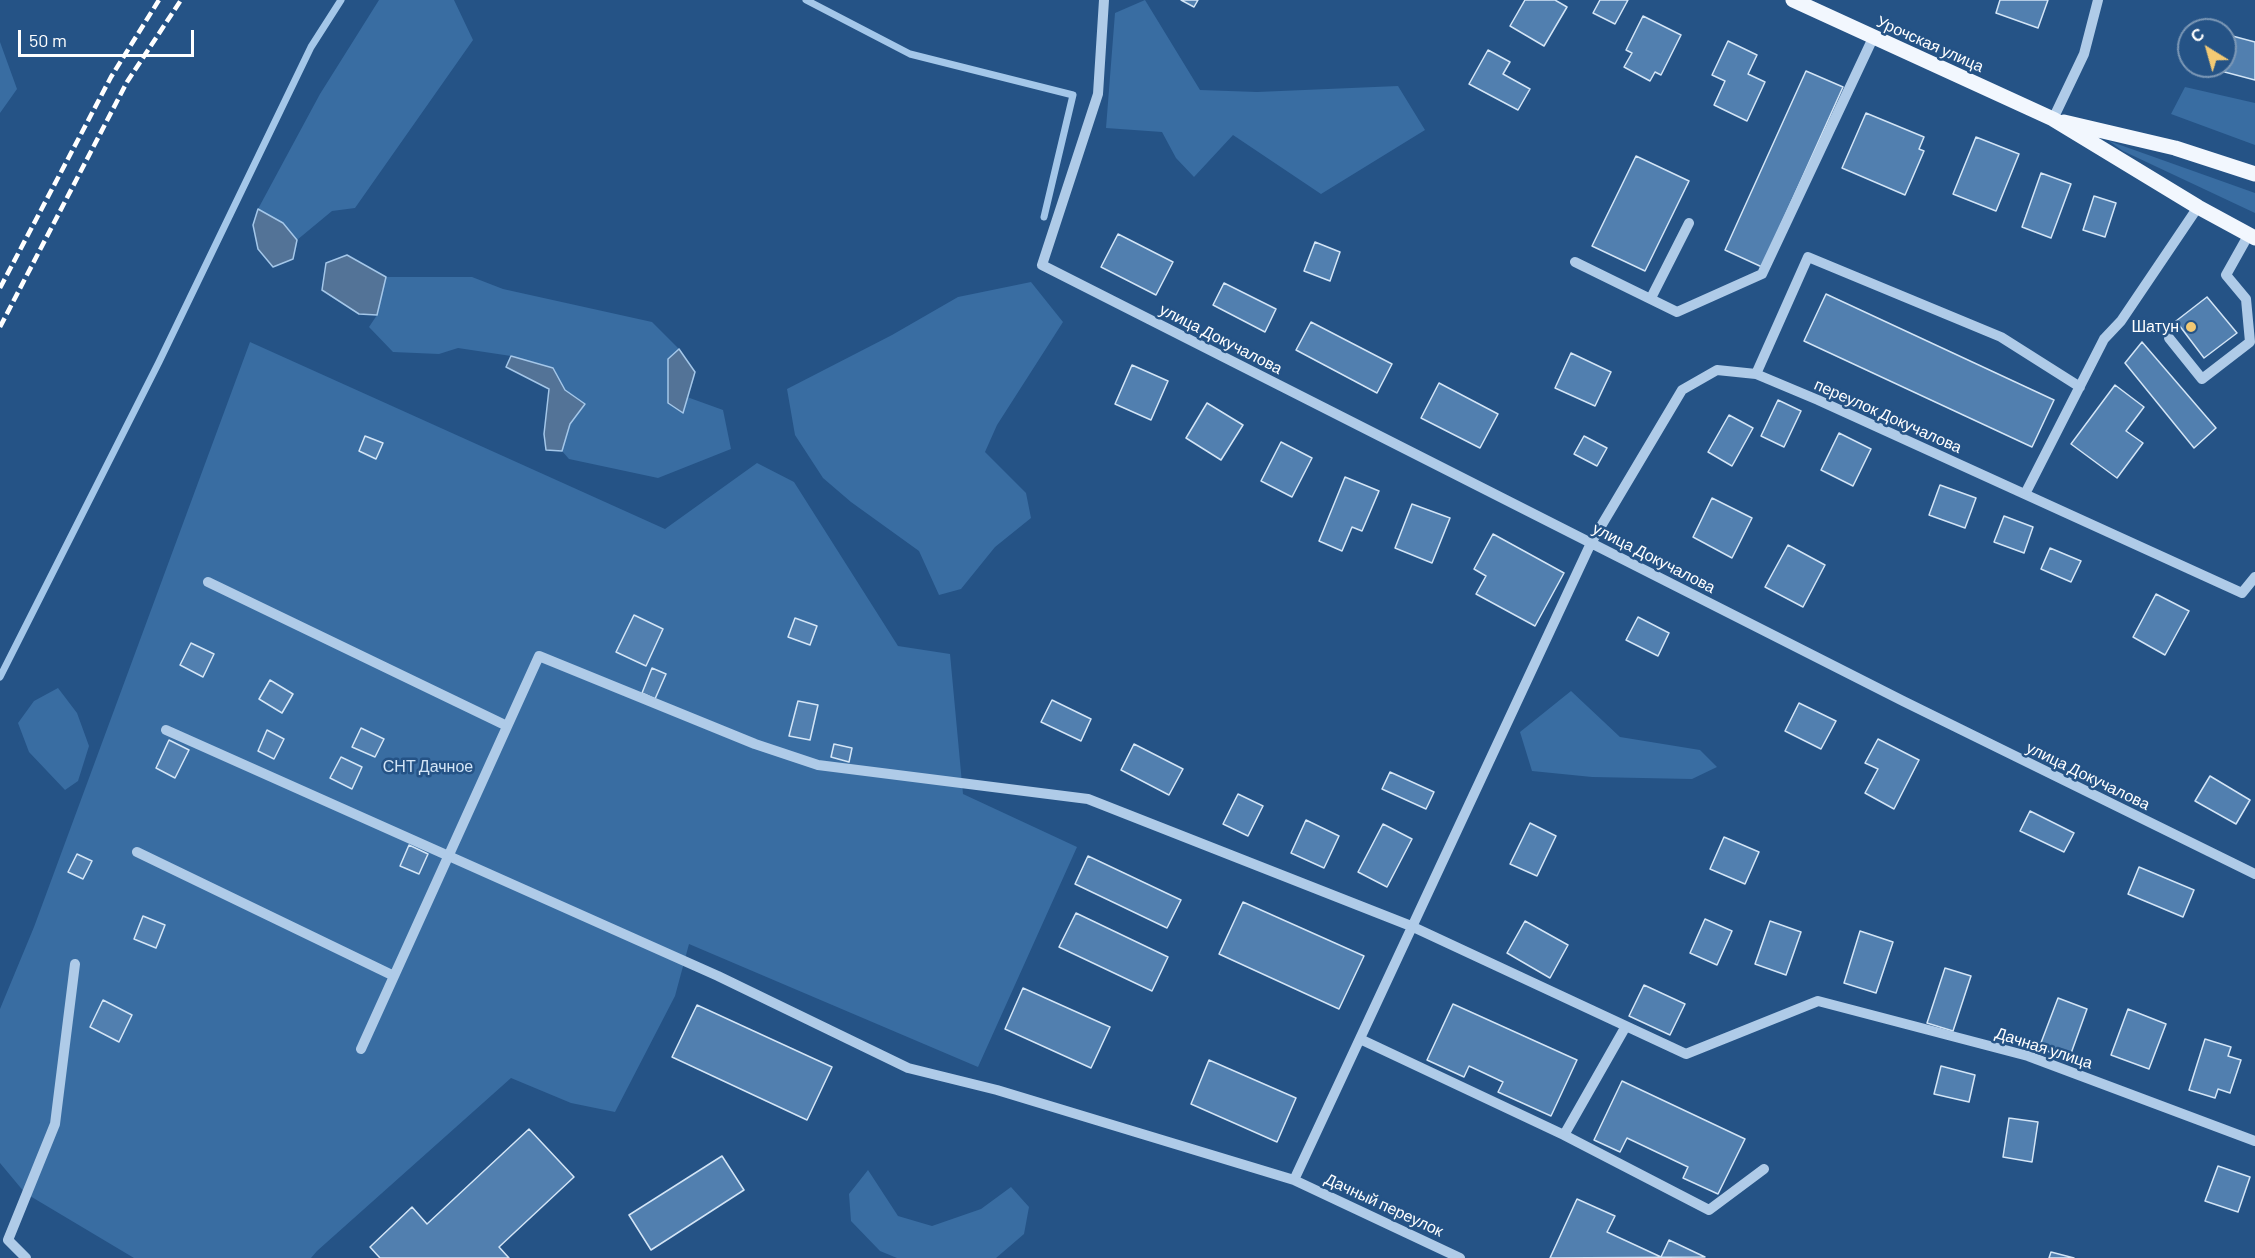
<!DOCTYPE html>
<meta charset="utf-8">
<style>
body{margin:0}
#map{position:relative;width:2255px;height:1258px;overflow:hidden;background:#255386;font-family:Barlow,sans-serif}
canvas{display:block}
.north{position:absolute;left:2177px;top:18px;width:60px;height:60px;box-sizing:border-box;background:#255386;border:2px solid #7c98b6;border-radius:50%;rotate:323deg;font-size:16px;font-weight:700;line-height:24px;text-align:center;color:#fff}
.north::after{content:'';display:block;margin:auto;width:21px;height:27px;background:#f2c974;clip-path:polygon(50% 0,100% 100%,50% 72%,0 100%)}
.scale{position:absolute;left:18px;top:30px;width:176px;height:27px;box-sizing:border-box;border:3px solid #fff;border-top:0;padding-left:8px;font-size:18px;line-height:21px;white-space:nowrap;color:#fff;-webkit-text-stroke:4px #255386;paint-order:stroke}
</style>
<div id="map">
<canvas width="2255" height="1258"></canvas>
<div class="north">С</div>
<div class="scale">50 m</div>
</div>
<script>
const g = document.querySelector('canvas').getContext('2d');
g.lineJoin = 'round';
function fill(path, color) { g.fillStyle = color; g.fill(path, 'evenodd'); }
const toPath = rows => new Path2D(rows.map(r => 'M' + r).join(''));
function stroke(path, color, width, dash) { g.strokeStyle = color; g.lineWidth = width; g.lineCap = dash ? 'butt' : 'round'; g.setLineDash(dash || []); g.stroke(path); }
function label(font, color, halo, rows, align = 'center') {
  g.font = font + ' Barlow,sans-serif'; g.lineWidth = 5; g.setLineDash([]); g.textBaseline = 'middle'; g.strokeStyle = halo; g.fillStyle = color; for (const [text, x, y, turn = 0] of rows) {
    g.save(); g.translate(x, y); g.rotate((+turn || 0) * Math.PI / 180); g.textAlign = isNaN(turn) ? turn : align; if (halo) g.strokeText(text, 0, 0); g.fillText(text, 0, 0); g.restore();
  }
}
fill(toPath([
 [379,0,454,0,473,40,355,208,332,211,297,240,283,223,258,209,320,94],
 [1145,0,1200,90,1257,92,1398,86,1425,130,1321,194,1233,135,1194,177,1176,158,1162,132,1106,128,1115,13],
 [0,42,17,89,0,113],
 [2185,87,2255,103,2255,145,2171,114],
 [2109,141,2255,193,2255,213,2123,151],
 [386,277,472,277,503,289,652,322,679,349,668,359,683,413,687,397,723,410,731,449,658,478,569,459,562,451,570,424,585,404,565,390,553,368,511,356,458,348,439,354,393,352,369,327,377,315],
 [1031,282,1063,322,997,425,985,452,1026,493,1031,518,995,547,961,589,939,595,919,551,851,502,823,478,795,435,787,389,892,335,958,297],
 [250,342,665,529,757,463,794,482,898,646,950,654,963,794,1077,847,978,1067,689,944,675,996,615,1112,571,1103,511,1078,317,1251,311,1258,134,1258,25,1193,0,1163,0,1009,34,927],
 [58,688,77,713,89,746,78,781,65,790,29,752,18,723,34,701],
 [1571,691,1620,737,1700,750,1717,767,1692,779,1592,777,1532,771,1520,732],
 [868,1170,898,1216,932,1226,981,1209,1011,1187,1029,1207,1024,1234,996,1258,897,1258,880,1251,851,1221,849,1194]
]), '#396da2');
const water = toPath([
 [258,209,283,223,297,240,293,259,273,267,258,249,253,225,258,209],
 [347,255,386,277,377,315,359,314,322,290,326,263,347,255],
 [679,349,695,372,683,413,668,403,668,359,679,349],
 [511,356,553,368,565,390,585,404,570,424,562,451,546,450,544,434,549,389,506,367,511,356]
]);
fill(water, '#537397');
stroke(water, '#a4c7e9', 1.5);
stroke(toPath([
 [806,0,910,54,1073,95,1044,217],
 [0,677,159,362,311,47,341,0]
]), '#a4c7e9', 7);
const building = toPath([
 [1181,0,1198,0,1194,7,1181,0],
 [1525,0,1555,0,1567,7,1544,46,1510,26,1525,0],
 [1600,0,1628,0,1615,24,1593,13,1600,0],
 [2000,0,2048,0,2038,28,1996,13,2000,0],
 [1643,16,1681,35,1661,75,1655,72,1650,81,1624,67,1632,53,1626,50,1643,16],
 [2194,26,2210,30,2193,30,2194,26],
 [2225,34,2255,42,2255,80,2202,66,2225,66,2225,34],
 [1728,41,1757,55,1748,74,1765,82,1747,121,1714,105,1725,81,1712,75,1728,41],
 [2189,44,2189,63,2184,62,2189,44],
 [1488,50,1510,62,1503,74,1530,89,1518,110,1469,84,1488,50],
 [1806,71,1843,87,1762,267,1725,250,1806,71],
 [1866,113,1924,137,1919,149,1924,151,1905,195,1842,168,1866,113],
 [1976,137,2019,154,1996,211,1953,194,1976,137],
 [1636,156,1689,181,1645,271,1592,246,1636,156],
 [2041,173,2071,184,2051,238,2022,227,2041,173],
 [2094,196,2116,203,2105,237,2083,230,2094,196],
 [1118,234,1173,262,1156,295,1101,267,1118,234],
 [1315,242,1340,252,1330,281,1304,271,1315,242],
 [1224,283,1276,309,1265,332,1213,305,1224,283],
 [1826,294,2054,400,2032,447,1804,341,1826,294],
 [2207,297,2237,333,2204,358,2176,321,2207,297],
 [1311,322,1392,364,1377,393,1296,350,1311,322],
 [2142,342,2216,428,2194,448,2125,363,2142,342],
 [1571,353,1611,372,1595,406,1555,388,1571,353],
 [1132,365,1168,381,1151,420,1115,404,1132,365],
 [1439,383,1498,414,1480,448,1421,418,1439,383],
 [2115,385,2144,407,2126,431,2143,443,2117,478,2071,444,2115,385],
 [1778,400,1801,411,1784,447,1761,436,1778,400],
 [1207,403,1243,425,1221,460,1186,438,1207,403],
 [1729,415,1753,428,1732,466,1708,452,1729,415],
 [1839,433,1871,449,1853,486,1821,470,1839,433],
 [365,436,383,443,376,459,359,451,365,436],
 [1584,436,1607,448,1597,466,1574,454,1584,436],
 [1281,442,1312,458,1292,497,1261,481,1281,442],
 [1345,477,1379,491,1362,531,1352,527,1342,551,1319,541,1345,477],
 [1940,485,1976,498,1965,528,1929,515,1940,485],
 [1712,498,1752,518,1732,558,1693,537,1712,498],
 [1412,504,1450,518,1432,563,1395,548,1412,504],
 [2004,516,2033,527,2024,553,1994,542,2004,516],
 [1493,534,1564,573,1535,626,1476,594,1486,576,1474,569,1493,534],
 [1788,545,1825,565,1803,607,1765,587,1788,545],
 [2050,548,2081,561,2071,582,2041,569,2050,548],
 [2156,594,2189,611,2165,655,2133,637,2156,594],
 [634,615,663,629,646,666,616,652,634,615],
 [1638,617,1669,633,1658,656,1626,640,1638,617],
 [795,618,817,626,810,645,788,637,795,618],
 [191,643,214,654,203,677,180,665,191,643],
 [652,668,666,674,655,699,642,693,652,668],
 [270,680,293,694,282,713,259,699,270,680],
 [1052,700,1091,719,1081,741,1041,722,1052,700],
 [798,701,818,705,810,740,789,736,798,701],
 [1799,703,1836,721,1821,749,1785,731,1799,703],
 [361,728,384,739,375,757,352,747,361,728],
 [267,730,284,739,274,759,258,751,267,730],
 [1878,739,1919,760,1894,809,1865,793,1878,769,1865,763,1878,739],
 [169,740,189,750,175,778,156,768,169,740],
 [834,744,852,748,849,762,831,757,834,744],
 [1134,744,1183,769,1169,795,1121,770,1134,744],
 [341,757,362,767,352,789,330,778,341,757],
 [1390,772,1434,792,1426,809,1382,789,1390,772],
 [2210,776,2250,800,2236,824,2195,801,2210,776],
 [1238,794,1263,806,1248,836,1223,824,1238,794],
 [2030,811,2074,833,2064,852,2020,831,2030,811],
 [1306,820,1339,836,1324,868,1291,853,1306,820],
 [1530,823,1556,836,1537,876,1510,864,1530,823],
 [1383,824,1412,839,1387,887,1358,872,1383,824],
 [1724,837,1759,852,1745,884,1710,869,1724,837],
 [409,845,428,854,419,874,400,866,409,845],
 [77,854,92,861,83,879,68,872,77,854],
 [1088,856,1181,900,1167,928,1075,884,1088,856],
 [2139,867,2194,890,2183,917,2128,894,2139,867],
 [1243,902,1364,956,1339,1009,1219,954,1243,902],
 [1076,913,1168,957,1152,991,1059,947,1076,913],
 [143,916,165,925,156,948,134,939,143,916],
 [1705,919,1732,931,1717,965,1690,953,1705,919],
 [1525,921,1568,945,1550,978,1507,953,1525,921],
 [1770,921,1801,932,1786,975,1755,964,1770,921],
 [1860,931,1893,942,1876,993,1844,983,1860,931],
 [1945,968,1971,976,1953,1031,1927,1023,1945,968],
 [1644,985,1685,1004,1670,1035,1629,1016,1644,985],
 [1023,988,1110,1027,1091,1068,1005,1029,1023,988],
 [2058,998,2087,1009,2069,1059,2039,1048,2058,998],
 [103,1000,132,1015,119,1042,90,1027,103,1000],
 [1453,1004,1577,1060,1551,1116,1498,1092,1503,1082,1469,1066,1464,1077,1427,1060,1453,1004],
 [697,1005,832,1067,807,1120,672,1057,697,1005],
 [2128,1009,2166,1024,2149,1069,2111,1055,2128,1009],
 [2205,1039,2231,1047,2228,1056,2241,1060,2230,1093,2218,1089,2215,1098,2189,1090,2205,1039],
 [1209,1060,1296,1098,1277,1142,1191,1104,1209,1060],
 [1941,1066,1975,1075,1969,1102,1934,1094,1941,1066],
 [1622,1081,1745,1139,1718,1194,1683,1178,1688,1167,1627,1138,1620,1152,1594,1140,1622,1081],
 [2009,1118,2038,1122,2032,1162,2003,1157,2009,1118],
 [529,1129,574,1177,499,1247,509,1258,380,1258,370,1247,412,1207,427,1224,529,1129],
 [722,1156,744,1190,651,1250,629,1215,722,1156],
 [2218,1166,2250,1177,2238,1212,2205,1201,2218,1166],
 [1577,1199,1615,1216,1607,1232,1661,1257,1669,1240,1705,1257,1550,1258,1577,1199],
 [2051,1252,2074,1258,2049,1258,2051,1252]
]);
fill(building, '#517faf');
stroke(building, '#d3e5f6', 1.5);
stroke(toPath([
 [1104,0,1098,94,1042,265,1903,701,2255,874],
 [2053,119,2084,54,2098,0],
 [1575,262,1677,312,1762,274,1873,38],
 [1651,298,1689,223],
 [2169,338,2202,379,2250,342,2246,299,2226,275,2249,234],
 [1756,374,1808,257,2001,337,2080,387],
 [2025,494,2104,339,2121,321,2198,207],
 [208,582,507,726],
 [166,730,718,976,908,1068,997,1090,1294,1180,1460,1258],
 [137,852,394,976],
 [1360,1039,1564,1135,1709,1210,1764,1169],
 [361,1049,539,656,755,744,818,765,1088,799,1411,926,1686,1054,1818,1001,2028,1056,2255,1141],
 [1564,1135,1626,1026],
 [1294,1180,1591,543,1682,390,1717,370,1756,374,1818,400,2242,593,2255,577],
 [26,1258,8,1240,55,1124,75,964]
]), '#afcbe8', 10);
stroke(toPath([
 [1793,0,2053,119,2198,207,2255,238],
 [2064,122,2175,148,2255,174]
]), '#f2f7fe', 15);
stroke(toPath([
 [0,288,111,77,159,0],
 [0,327,127,82,181,0]
]), '#fff', 4.5, [10, 4.5]);
for (const [x, y, r, color] of [
 [2191,327,6,"#f2c974"]
]) { const dot = new Path2D(); dot.arc(x, y, r, 0, 2 * Math.PI); g.fillStyle = color; g.fill(dot); stroke(dot, '#255386', 2); }
label('16px', '#fff', '#255386', [
 ["Урочская улица",1930,44,24],
 ["улица Докучалова",1221,339,27],
 ["переулок Докучалова",1888,416,24],
 ["улица Докучалова",1654,558,27],
 ["улица Докучалова",2088,776,26],
 ["Дачная улица",2044,1048,18],
 ["Дачный переулок",1384,1205,25]
]);
label('16px', '#fff', '#255386', [
 ["Шатун",2179,327]
], 'right');
label('16px', '#d3e5f6', '#255386', [
 ["СНТ Дачное",428,767]
]);
</script>
